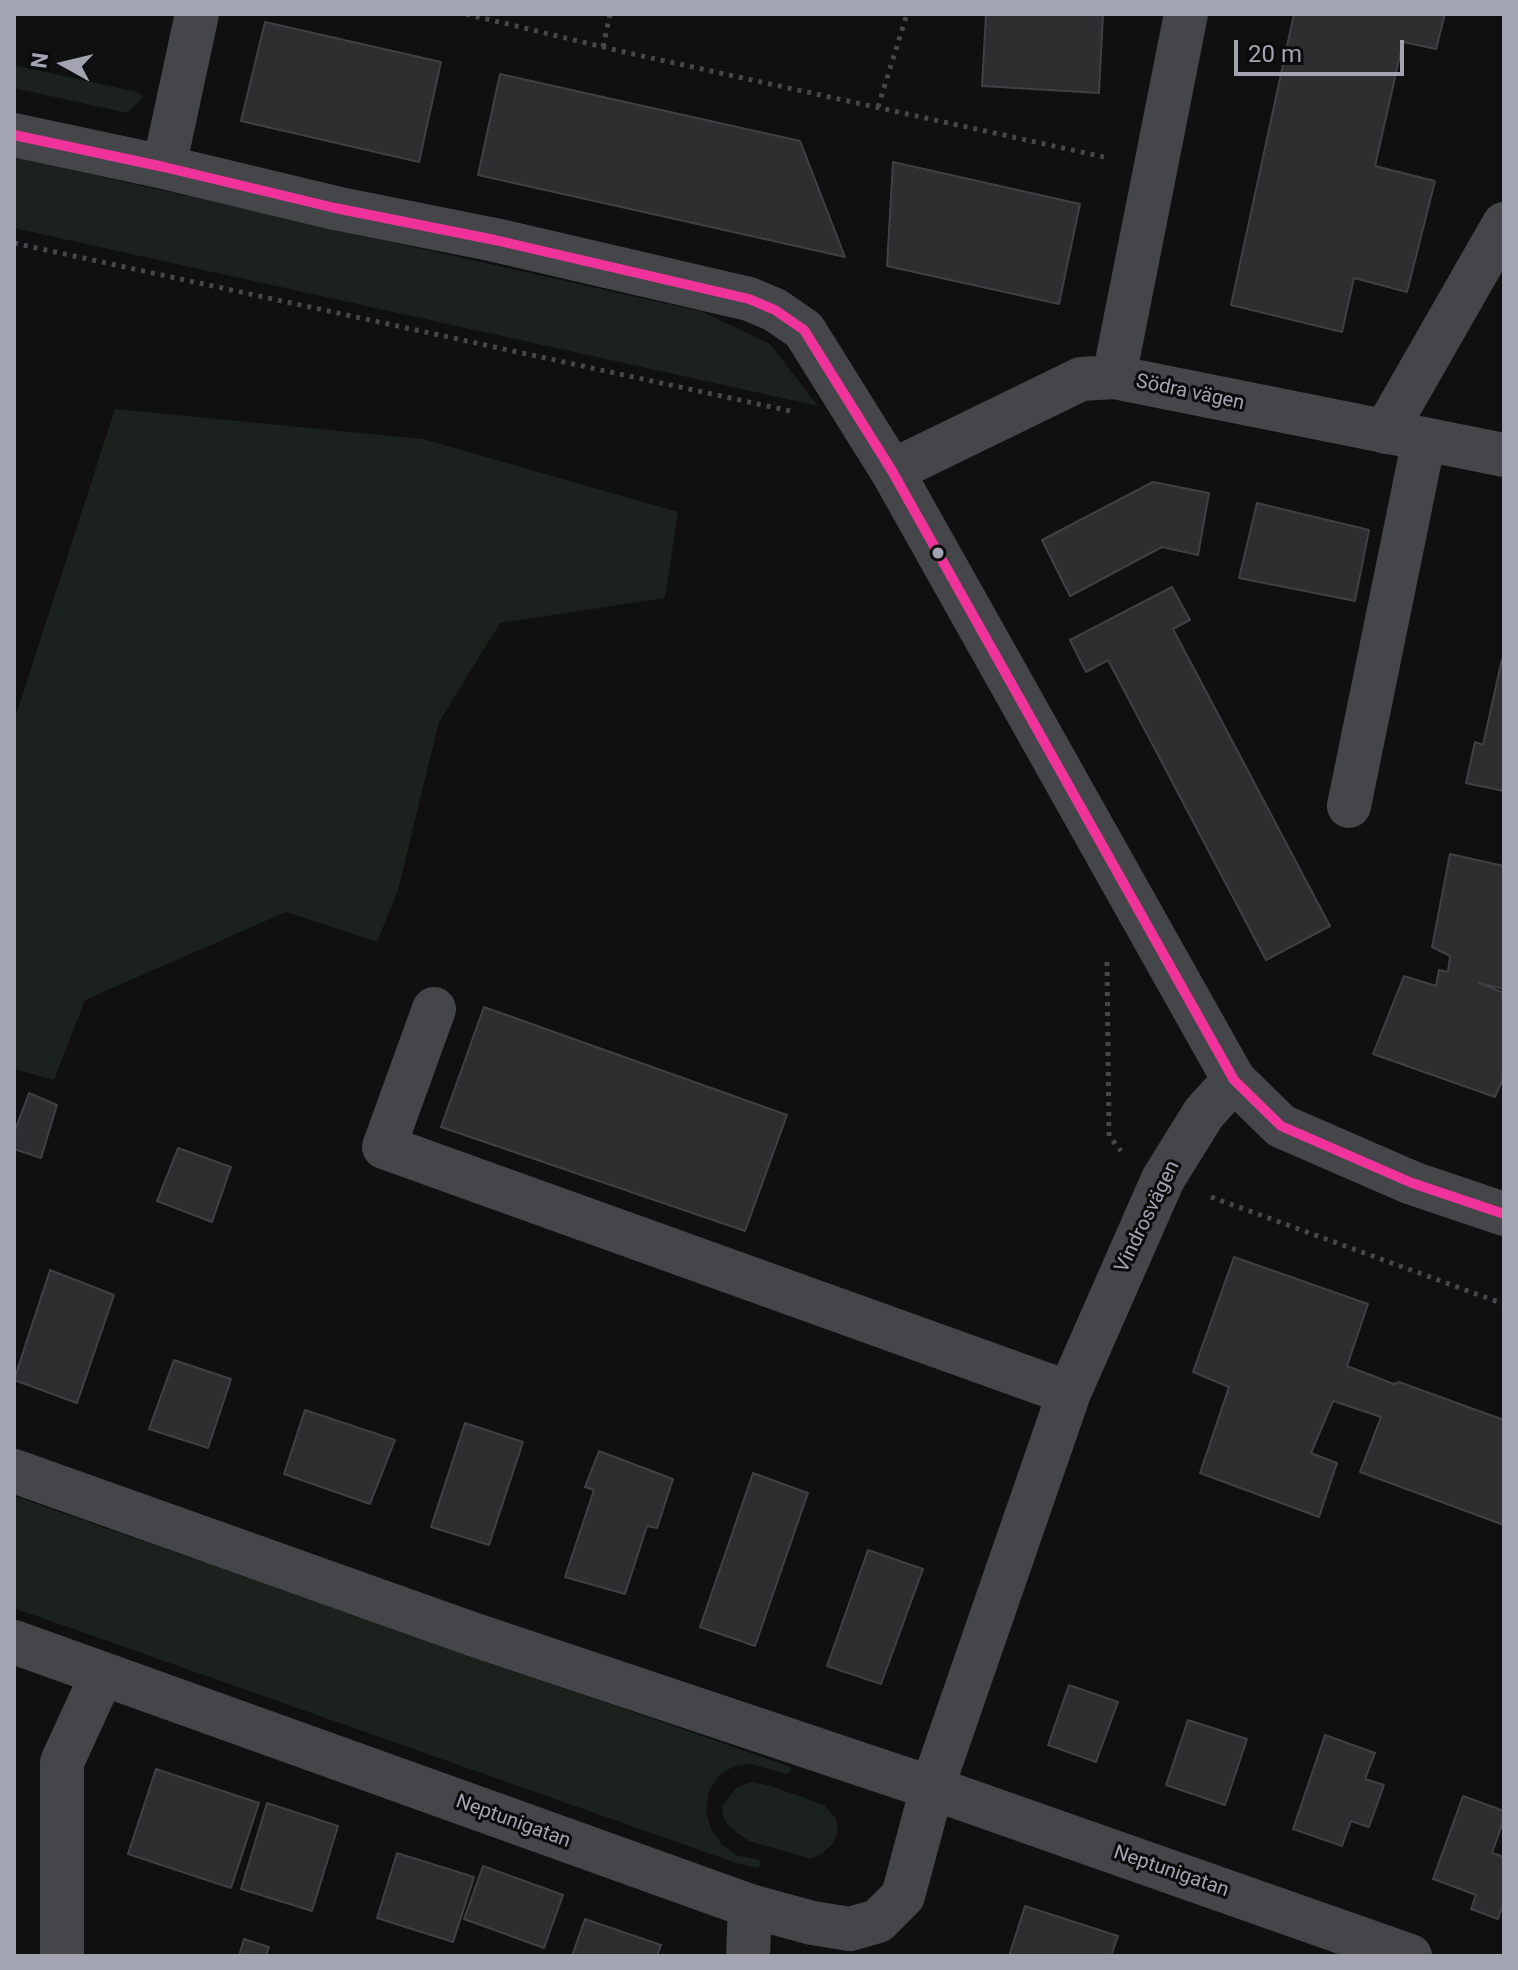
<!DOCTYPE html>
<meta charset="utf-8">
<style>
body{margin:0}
#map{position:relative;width:1518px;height:1970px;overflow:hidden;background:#101011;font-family:Roboto,sans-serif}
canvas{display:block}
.frame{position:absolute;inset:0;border:16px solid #a2a4b1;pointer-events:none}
.north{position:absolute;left:24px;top:24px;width:80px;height:80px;-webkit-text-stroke:6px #0b0b0c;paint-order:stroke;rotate:278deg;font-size:22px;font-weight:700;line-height:32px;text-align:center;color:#a2a4b1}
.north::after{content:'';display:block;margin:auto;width:28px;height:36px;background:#a2a4b1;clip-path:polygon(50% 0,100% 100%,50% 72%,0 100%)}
.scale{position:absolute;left:1234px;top:40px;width:170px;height:36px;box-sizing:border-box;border:4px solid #a2a4b1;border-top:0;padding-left:10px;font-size:24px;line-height:28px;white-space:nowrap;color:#a2a4b1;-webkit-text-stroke:6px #0b0b0c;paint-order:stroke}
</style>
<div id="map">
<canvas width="1518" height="1970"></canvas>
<div class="frame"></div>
<div class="north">N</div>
<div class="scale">20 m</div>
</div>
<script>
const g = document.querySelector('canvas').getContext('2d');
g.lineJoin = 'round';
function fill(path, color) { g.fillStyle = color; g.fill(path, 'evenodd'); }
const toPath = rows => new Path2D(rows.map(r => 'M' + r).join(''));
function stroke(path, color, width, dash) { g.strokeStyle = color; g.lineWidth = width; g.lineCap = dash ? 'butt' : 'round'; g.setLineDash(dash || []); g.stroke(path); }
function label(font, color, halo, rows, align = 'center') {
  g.font = font + ' Roboto,sans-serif'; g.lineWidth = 6; g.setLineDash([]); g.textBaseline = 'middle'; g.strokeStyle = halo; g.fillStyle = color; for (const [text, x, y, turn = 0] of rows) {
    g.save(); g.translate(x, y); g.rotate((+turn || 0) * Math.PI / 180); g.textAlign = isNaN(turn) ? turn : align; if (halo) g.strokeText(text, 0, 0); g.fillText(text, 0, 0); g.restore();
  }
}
fill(toPath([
 [14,65,137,92,143,97,127,113,14,88],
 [14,157,703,312,770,344,818,406,14,228],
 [115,409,423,439,678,512,665,598,500,623,439,722,398,890,377,942,286,912,85,1000,54,1080,14,1069,14,721],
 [14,1496,791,1767,791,1771,787,1774,750,1764,735,1766,720,1774,709,1791,706,1811,711,1829,722,1845,736,1855,760,1860,761,1864,757,1868,739,1864,14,1608],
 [751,1782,771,1786,824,1805,836,1819,838,1832,834,1842,823,1853,811,1859,749,1841,733,1830,724,1820,722,1806,737,1787]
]), '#1b211c');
const building = toPath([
 [986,14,1103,14,1099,93,982,86,986,14],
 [1294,14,1445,14,1436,49,1403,42,1375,166,1435,181,1407,292,1354,278,1342,332,1231,305,1294,14],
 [265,22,441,62,419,162,241,121,265,22],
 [500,74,800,141,845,257,478,175,500,74],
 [893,162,1080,204,1059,304,887,266,893,162],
 [1153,482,1209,493,1198,555,1162,547,1070,596,1042,540,1153,482],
 [1257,503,1369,530,1355,601,1239,578,1257,503],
 [1172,587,1190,620,1173,629,1330,926,1266,960,1108,660,1086,672,1070,640,1172,587],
 [1502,659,1504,659,1504,791,1466,783,1475,742,1483,745,1502,659],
 [1450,854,1504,866,1504,989,1479,983,1504,993,1504,1076,1495,1097,1373,1054,1404,976,1436,986,1439,970,1448,972,1450,956,1432,947,1450,854],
 [484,1007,787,1115,745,1231,441,1127,484,1007],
 [29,1093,57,1105,41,1158,14,1149,14,1133,29,1093],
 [178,1148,231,1167,212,1222,157,1201,178,1148],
 [1234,1257,1368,1304,1347,1366,1394,1384,1399,1382,1504,1420,1504,1525,1360,1472,1381,1417,1333,1401,1311,1453,1337,1463,1319,1517,1200,1473,1229,1387,1193,1372,1234,1257],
 [50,1270,114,1295,77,1403,14,1380,50,1270],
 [174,1360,231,1379,208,1448,149,1429,174,1360],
 [305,1410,395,1440,370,1504,284,1474,305,1410],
 [465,1423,523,1442,489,1545,431,1527,465,1423],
 [599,1451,673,1479,657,1528,647,1526,625,1594,565,1577,594,1490,585,1487,599,1451],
 [753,1473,808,1493,755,1646,700,1627,753,1473],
 [868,1550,923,1569,881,1684,827,1666,868,1550],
 [1069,1685,1118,1702,1096,1762,1048,1745,1069,1685],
 [1188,1720,1247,1739,1225,1805,1166,1785,1188,1720],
 [1325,1735,1375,1753,1365,1779,1384,1785,1369,1827,1351,1821,1342,1846,1293,1829,1325,1735],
 [156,1769,259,1803,231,1888,128,1854,156,1769],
 [1463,1796,1504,1811,1504,1819,1492,1853,1504,1857,1504,1902,1498,1919,1471,1909,1476,1895,1433,1879,1463,1796],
 [267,1803,338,1826,312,1911,241,1889,267,1803],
 [397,1853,474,1877,453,1942,377,1918,397,1853],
 [483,1866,563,1895,544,1948,464,1919,483,1866],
 [1025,1906,1118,1936,1111,1956,1009,1956,1025,1906],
 [585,1919,661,1945,657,1956,572,1956,585,1919],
 [244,1939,269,1947,266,1956,239,1956,244,1939]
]);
fill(building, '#2e2e30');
stroke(building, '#404044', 2);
stroke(toPath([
 [466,14,624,52,1104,157],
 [603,47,610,14],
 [878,107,907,14],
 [14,243,795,412],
 [1107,962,1109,1136,1121,1151],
 [1211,1197,1504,1304]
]), '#46464b', 5, [4, 6]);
stroke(toPath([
 [14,135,164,167,335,208,495,240,749,299,775,310,804,330,892,471,1234,1080,1281,1126,1412,1183,1504,1214],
 [164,167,197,14],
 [1114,377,1186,14],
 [1385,432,1504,224],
 [892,471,1081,379,1114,377,1504,455],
 [1349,806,1424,439],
 [434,1009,384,1147,1069,1393],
 [14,1471,472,1634,932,1788,1410,1956],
 [14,1642,750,1906,812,1923,850,1929,878,1921,903,1896,932,1788,1069,1393,1163,1179,1204,1113,1234,1080],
 [62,1956,62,1762,102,1675],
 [748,1956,750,1906]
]), '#454649', 44);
stroke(toPath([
 [14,135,164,167,335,208,495,240,749,299,775,310,804,330,892,471,1234,1080,1281,1126,1412,1183,1504,1214]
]), '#ef339a', 10);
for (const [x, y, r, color] of [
 [938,553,7,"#a2a4b1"]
]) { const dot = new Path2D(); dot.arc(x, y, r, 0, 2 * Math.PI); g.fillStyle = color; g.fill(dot); stroke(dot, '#0b0b0c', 3); }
label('20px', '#a2a4b1', '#0b0b0c', [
 ["Södra vägen",1190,393,12],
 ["Vindrosvägen",1148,1217,-64],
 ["Neptunigatan",513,1822,20],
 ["Neptunigatan",1171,1872,19]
]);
</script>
